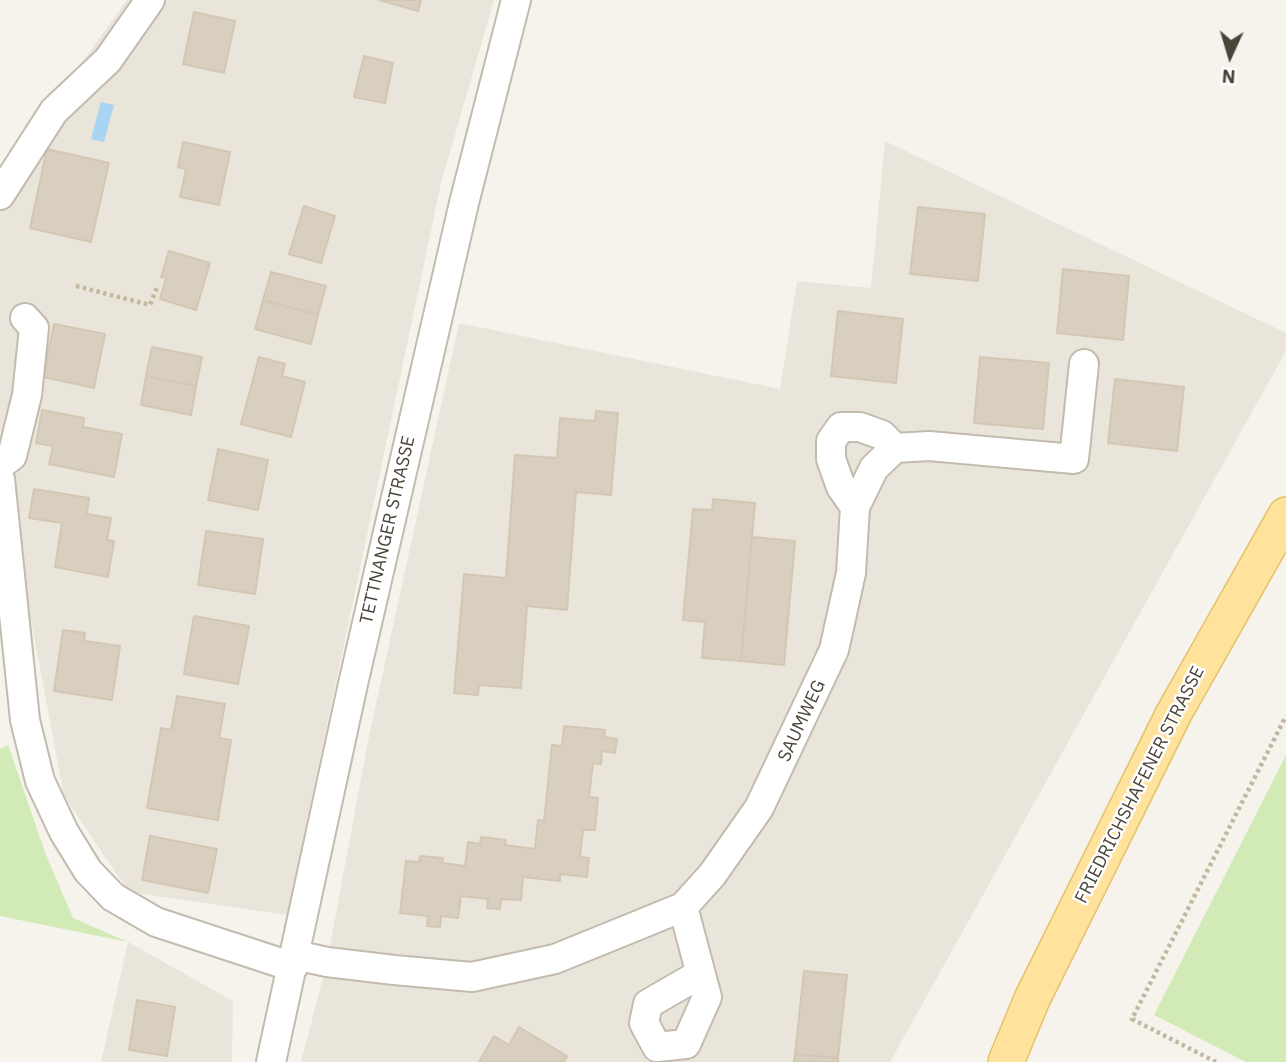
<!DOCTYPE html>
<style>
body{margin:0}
#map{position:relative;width:1286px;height:1062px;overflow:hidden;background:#f6f3ec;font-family:"IBM Plex Sans",sans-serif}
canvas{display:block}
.north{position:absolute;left:1195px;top:21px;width:70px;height:70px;-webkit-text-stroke:5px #fff;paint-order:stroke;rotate:184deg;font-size:19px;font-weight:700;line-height:28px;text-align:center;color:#4b4439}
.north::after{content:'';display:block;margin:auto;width:24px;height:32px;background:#4b4439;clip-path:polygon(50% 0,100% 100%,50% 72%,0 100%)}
</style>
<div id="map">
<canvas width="1286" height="1062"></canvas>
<div class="north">N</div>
</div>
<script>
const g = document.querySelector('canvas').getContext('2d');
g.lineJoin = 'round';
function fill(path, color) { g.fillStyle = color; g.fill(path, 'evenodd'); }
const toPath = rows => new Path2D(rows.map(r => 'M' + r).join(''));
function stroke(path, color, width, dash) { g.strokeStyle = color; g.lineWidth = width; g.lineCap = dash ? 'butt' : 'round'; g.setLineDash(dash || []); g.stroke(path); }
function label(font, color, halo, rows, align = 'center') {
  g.font = font + ' "IBM Plex Sans",sans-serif'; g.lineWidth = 5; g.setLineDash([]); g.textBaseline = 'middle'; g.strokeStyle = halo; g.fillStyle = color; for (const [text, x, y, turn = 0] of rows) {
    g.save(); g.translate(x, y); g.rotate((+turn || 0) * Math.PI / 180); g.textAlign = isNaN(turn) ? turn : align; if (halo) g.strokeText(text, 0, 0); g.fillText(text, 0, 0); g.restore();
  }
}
fill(toPath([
 [127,0,494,0,441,183,287,915,129,892,64,796,25,588,7,435,0,431,0,176],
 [885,141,1286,333,1286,351,890,1062,301,1062,327,962,368,741,459,323,780,389,797,281,871,288],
 [128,942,233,1001,232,1062,101,1062]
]), '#eae5da');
fill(toPath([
 [8,745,46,855,73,918,128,942,0,916,0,749],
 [1286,755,1286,1062,1246,1062,1154,1015]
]), '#d2eab5');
fill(toPath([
 [101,102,114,105,104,142,91,139]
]), '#a9d4f2');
const building = toPath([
 [379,0,421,0,418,11,379,0],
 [194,12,235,21,224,73,183,64,194,12],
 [364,56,393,63,385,103,354,97,364,56],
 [183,142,230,152,219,205,180,197,186,169,178,167,183,142],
 [47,149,109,163,91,242,30,228,47,149],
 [304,206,335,216,321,263,289,254,304,206],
 [918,207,985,214,978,281,910,274,918,207],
 [169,251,210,263,196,310,160,299,166,278,161,277,169,251],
 [1063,269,1129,276,1123,340,1057,333,1063,269],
 [271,272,326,286,318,315,263,300,271,272],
 [263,300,318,315,311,344,255,329,263,300],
 [838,311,903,319,896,383,831,376,838,311],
 [54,324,105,334,94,388,43,377,54,324],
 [152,347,202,357,196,386,146,376,152,347],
 [259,357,285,364,282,376,305,382,291,437,241,424,259,357],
 [980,357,1049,363,1043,429,974,423,980,357],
 [146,376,196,386,191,415,141,405,146,376],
 [1115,379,1184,387,1177,451,1108,443,1115,379],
 [42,410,84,418,83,427,122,434,114,477,49,464,53,446,36,443,42,410],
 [596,411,618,413,611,495,576,492,567,610,527,606,521,688,479,685,478,695,454,693,464,574,506,578,515,455,557,458,560,418,595,421,596,411],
 [218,449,268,460,258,510,208,500,218,449],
 [34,489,89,498,87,514,111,518,107,540,114,541,108,577,55,567,62,523,29,518,34,489],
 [713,499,755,503,741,661,702,658,705,622,683,620,693,509,712,510,713,499],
 [206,531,263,539,255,594,198,585,206,531],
 [752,537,795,541,784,665,741,661,752,537],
 [194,616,249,626,238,684,184,674,194,616],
 [63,630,85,633,84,641,120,646,112,700,54,691,63,630],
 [177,696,225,704,219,738,231,740,218,820,147,808,161,728,171,730,177,696],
 [564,726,605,730,604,737,617,739,615,753,602,751,601,764,593,763,589,797,598,798,595,830,583,830,580,857,589,858,587,877,560,874,560,881,523,877,521,900,501,899,500,909,487,908,488,899,461,896,458,918,441,916,440,927,427,926,428,916,400,913,406,861,419,862,420,856,443,858,442,863,465,866,468,842,480,844,481,837,506,840,505,845,535,849,538,820,544,821,552,745,562,746,564,726],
 [150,836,217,849,208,893,142,880,150,836],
 [804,971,847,975,838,1058,795,1054,804,971],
 [137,1000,175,1007,167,1056,129,1050,137,1000],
 [519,1027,567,1056,564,1062,479,1062,494,1036,509,1045,519,1027],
 [795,1054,838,1058,838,1062,794,1062,795,1054]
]);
fill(building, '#d8cfc1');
stroke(building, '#d3c7b4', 2);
const minor = toPath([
 [0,195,54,111,108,60,150,0],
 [0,465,12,456,27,395,34,328,25,318],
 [0,479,25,720,40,781,64,832,88,871,113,897,156,922,293,967],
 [855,507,841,487,831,459,831,441,841,427,860,427,882,435,895,448],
 [683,907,707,997,686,1044,657,1047,644,1023,648,1004,700,974],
 [295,955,327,962,394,970,472,977,555,959,683,907,712,875,759,808,834,650,851,573,855,507,874,468,895,448,929,446,1074,459,1084,364],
 [271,1062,353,684,464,203,516,0]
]);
const major = toPath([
 [1006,1062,1032,999,1174,713,1286,515]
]);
stroke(minor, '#c2bbae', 32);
stroke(major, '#e6c16a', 38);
stroke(toPath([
 [76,286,150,305,158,285],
 [1216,1062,1132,1019,1286,716]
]), '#c4b79f', 4.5, [3.5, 3.5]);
stroke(minor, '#fff', 28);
stroke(major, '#ffe39c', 35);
label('18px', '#4b4439', '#fff', [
 ["TETTNANGER STRASSE",388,530,-77],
 ["SAUMWEG",802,721,-65],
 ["FRIEDRICHSHAFENER STRASSE",1140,785,-63]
]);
</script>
